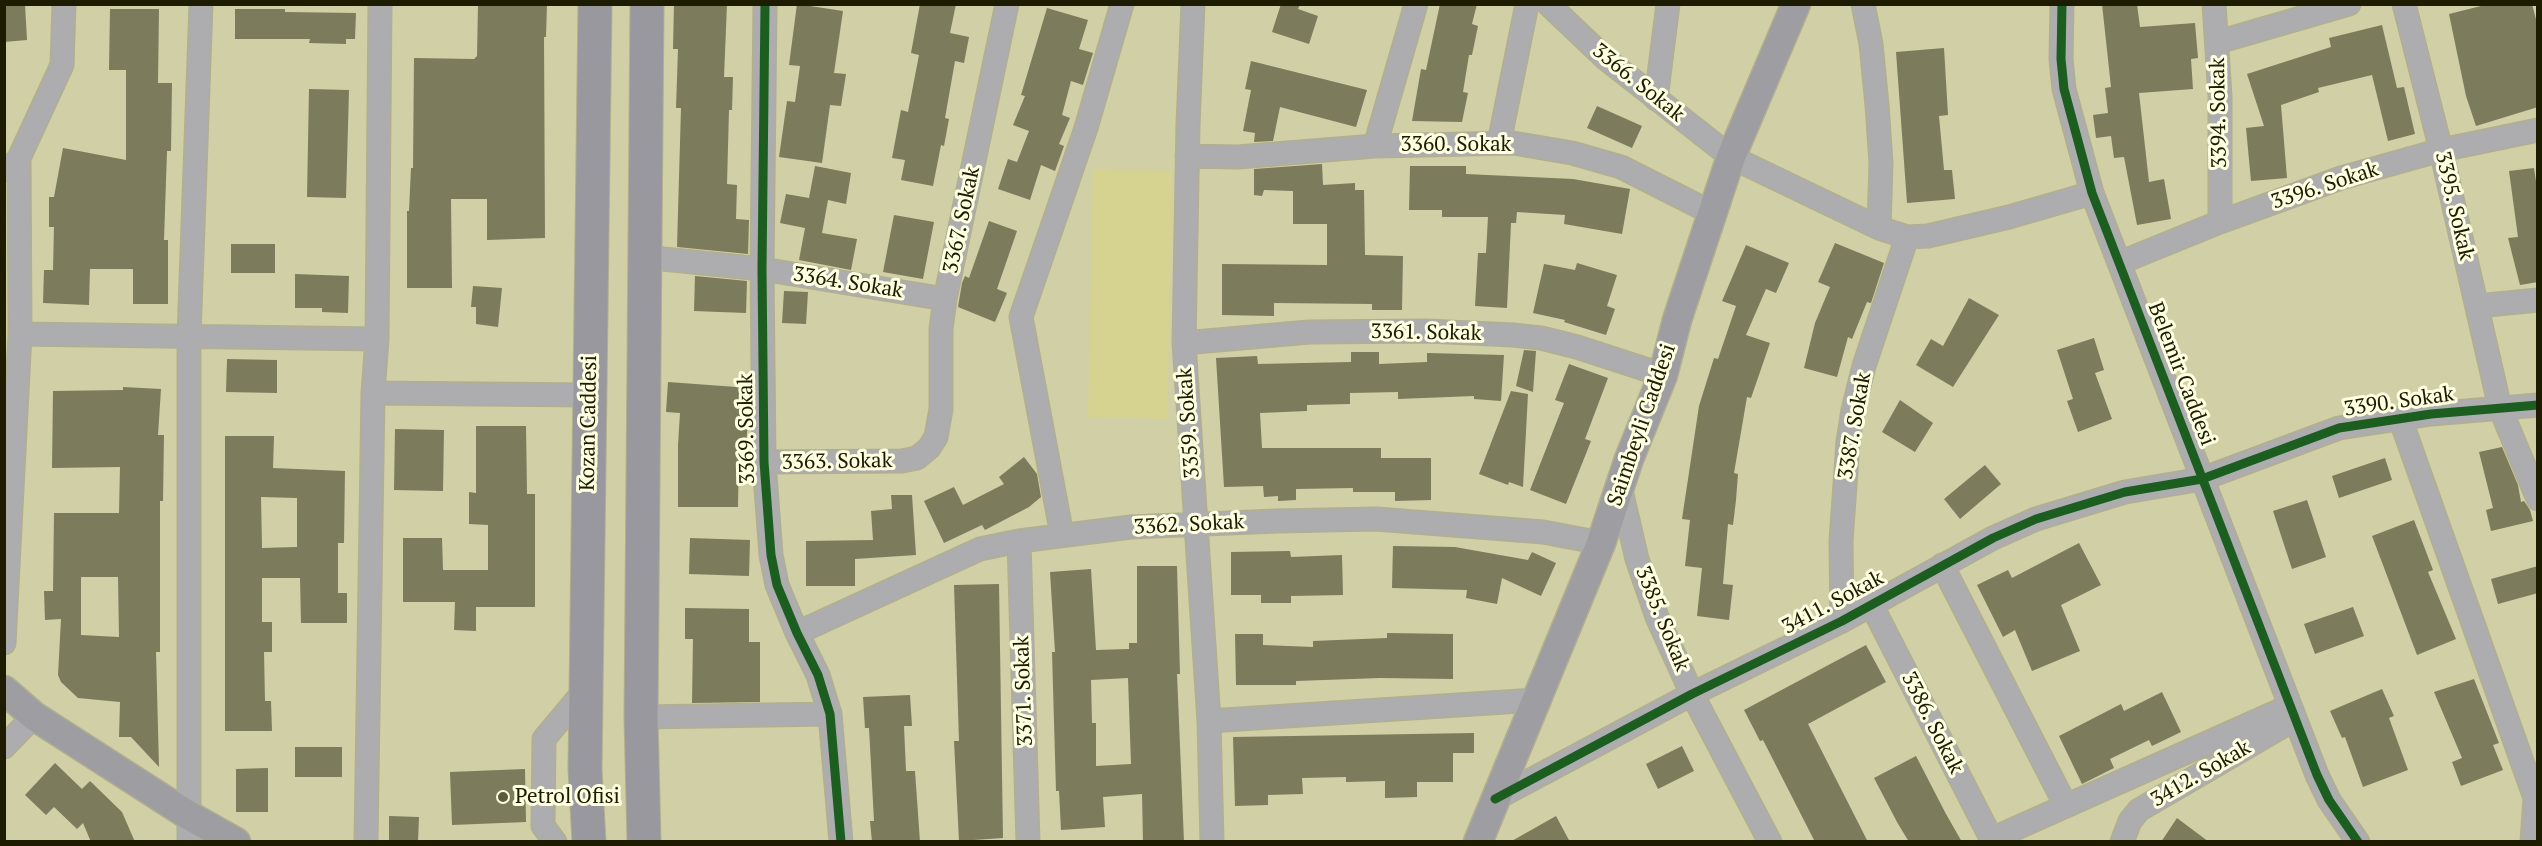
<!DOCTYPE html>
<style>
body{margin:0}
#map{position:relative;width:2542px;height:846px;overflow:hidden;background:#d1cfa5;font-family:"PT Serif",serif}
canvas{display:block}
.frame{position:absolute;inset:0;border:6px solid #1e1c00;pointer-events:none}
</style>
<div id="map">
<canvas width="2542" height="846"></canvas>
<div class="frame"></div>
</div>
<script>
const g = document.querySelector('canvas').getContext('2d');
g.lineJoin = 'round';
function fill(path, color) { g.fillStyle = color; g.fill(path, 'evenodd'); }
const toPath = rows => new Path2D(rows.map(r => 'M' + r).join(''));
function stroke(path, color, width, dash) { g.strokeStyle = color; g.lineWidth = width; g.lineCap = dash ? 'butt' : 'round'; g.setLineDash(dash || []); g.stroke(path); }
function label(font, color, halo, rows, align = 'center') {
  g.font = font + ' "PT Serif",serif'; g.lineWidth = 6; g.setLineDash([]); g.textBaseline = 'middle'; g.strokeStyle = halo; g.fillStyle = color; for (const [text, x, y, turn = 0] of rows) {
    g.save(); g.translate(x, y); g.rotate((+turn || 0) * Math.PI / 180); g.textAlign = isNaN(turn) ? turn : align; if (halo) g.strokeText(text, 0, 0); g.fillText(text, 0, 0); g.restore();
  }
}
fill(toPath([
 [1093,169,1172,171,1167,419,1088,417]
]), '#d6d391');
fill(toPath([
 [4,4,25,4,27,40,4,42],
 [478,4,547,4,546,37,544,37,545,238,487,240,487,199,451,199,452,288,407,288,407,211,409,211,411,168,413,168,414,58,474,59,477,56],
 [674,4,727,4,724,77,733,77,732,110,729,110,727,184,737,185,736,219,749,220,748,254,677,247,681,108,676,108,678,49,673,49],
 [797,4,843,11,834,73,846,74,841,106,830,105,822,163,779,157,787,101,795,102,800,66,789,65],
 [920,4,956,4,950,33,969,37,964,63,955,61,945,118,949,119,944,146,941,145,933,186,901,180,905,160,892,158,901,110,908,112,919,55,911,53],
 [1281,4,1300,4,1298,9,1318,16,1309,44,1272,32],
 [1440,4,1477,4,1472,24,1478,26,1472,55,1469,55,1463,92,1468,93,1462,122,1412,121,1421,69,1426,70],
 [2102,4,2137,4,2140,27,2195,23,2198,58,2191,59,2193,89,2139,93,2149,182,2164,179,2171,219,2137,225,2124,157,2114,158,2111,136,2096,138,2093,115,2108,113,2105,88,2111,87],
 [2489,4,2532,4,2538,27,2538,107,2476,126,2466,96,2449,14],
 [1047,8,1088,20,1079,49,1093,53,1083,85,1071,81,1062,115,1070,118,1059,144,1064,146,1055,171,1041,165,1030,200,998,189,1008,159,1017,162,1029,131,1013,125,1025,96,1021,95],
 [110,9,159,9,158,83,172,83,171,151,167,151,164,240,168,240,168,304,133,304,133,269,90,269,89,305,43,303,44,270,53,270,54,227,49,227,49,197,54,197,63,148,126,160,126,70,109,70],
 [235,9,285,9,285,12,356,13,355,39,346,39,346,44,309,43,310,39,235,39],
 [2382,25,2397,88,2404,87,2415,134,2388,141,2372,75,2318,88,2319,92,2281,105,2287,178,2251,181,2246,128,2264,126,2247,74,2331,47,2329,38],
 [1944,48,1948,115,1939,116,1944,170,1952,170,1955,199,1907,203,1896,52],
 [1251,61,1367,90,1356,127,1280,107,1273,141,1254,142,1255,133,1243,131,1251,90,1245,89],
 [309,89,349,90,346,198,307,197],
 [1597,106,1642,126,1632,148,1587,128],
 [1322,164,1323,185,1355,183,1355,190,1364,190,1365,255,1403,256,1402,310,1372,310,1372,304,1274,303,1274,316,1222,315,1222,264,1327,265,1327,224,1293,224,1293,191,1264,190,1262,196,1254,195,1254,169],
 [815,166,851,173,846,204,828,200,822,233,857,239,851,270,799,260,805,228,780,223,786,194,809,198],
 [1410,166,1466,166,1466,174,1573,179,1630,189,1622,234,1564,224,1565,215,1517,212,1516,223,1511,223,1507,308,1475,306,1478,253,1486,253,1488,217,1442,217,1442,210,1409,210],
 [2534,168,2538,195,2538,282,2520,285,2508,238,2518,237,2509,171],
 [894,215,934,222,923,279,883,272],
 [989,221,1017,231,997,289,1007,293,995,322,958,307,962,283,965,276,969,278],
 [1835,243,1884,263,1871,303,1867,302,1852,339,1848,337,1837,377,1804,368,1815,323,1830,287,1818,282],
 [231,244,275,244,275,273,231,273],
 [1746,245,1789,263,1776,293,1766,289,1746,335,1770,343,1751,398,1747,397,1734,473,1738,474,1736,500,1733,525,1728,524,1723,584,1733,585,1729,620,1697,616,1702,568,1685,566,1690,520,1682,519,1699,406,1714,358,1718,359,1736,306,1722,301],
 [1577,263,1617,275,1607,306,1615,309,1606,335,1564,322,1565,320,1533,313,1544,264,1575,270],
 [295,274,349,276,348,313,322,312,322,308,295,308],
 [695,276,747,281,746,313,694,311],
 [473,286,502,288,498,327,476,324,476,307,471,307],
 [784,291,808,292,806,324,782,323],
 [1969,298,1999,315,1953,387,1916,365,1931,339,1943,346],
 [2094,338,2104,370,2095,373,2112,419,2078,432,2067,401,2073,399,2057,350],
 [1524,350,1536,351,1533,392,1516,386],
 [1351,352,1379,352,1379,364,1427,362,1427,353,1504,355,1501,401,1474,399,1474,396,1398,399,1398,392,1350,393,1350,404,1307,405,1307,411,1260,413,1262,448,1381,448,1381,458,1431,458,1431,500,1395,501,1395,492,1353,492,1353,488,1296,489,1296,500,1278,501,1278,496,1264,497,1263,486,1224,487,1216,358,1257,356,1258,364,1351,362],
 [227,359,277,360,277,393,226,392],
 [1569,364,1608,378,1585,439,1591,441,1566,504,1530,490,1564,403,1555,400],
 [668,382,750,388,746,449,739,448,738,507,678,507,678,445,680,413,666,412],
 [123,387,161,389,158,435,164,435,163,501,160,501,160,652,156,652,159,767,131,737,119,737,120,702,78,698,61,682,58,675,61,619,45,620,44,591,53,591,54,513,119,513,120,467,52,468,53,391,123,390],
 [81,577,118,577,119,637,81,635],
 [1511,391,1528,394,1523,487,1509,482,1508,485,1479,474],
 [1900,400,1933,423,1915,452,1882,432],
 [476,426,526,426,527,494,535,494,535,607,476,607,476,631,454,630,455,602,403,602,403,538,442,538,443,570,488,570,488,525,469,524,469,492,476,493],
 [395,429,444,430,443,491,394,490],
 [225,436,274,436,273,468,345,471,344,543,338,543,338,593,347,593,347,623,301,623,300,578,262,578,262,622,272,622,272,652,264,652,265,701,271,701,272,731,225,731],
 [261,497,297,498,297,547,262,548],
 [2502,447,2518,485,2521,502,2524,501,2530,510,2533,521,2491,531,2486,510,2493,508,2479,452],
 [1024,457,1037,474,1041,497,1029,507,985,530,982,525,944,543,924,501,954,487,963,505,1004,484,999,477],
 [2385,458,2392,480,2339,498,2332,476],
 [1985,465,2001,484,1960,519,1944,499],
 [891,495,912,495,916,555,855,559,855,586,806,586,806,541,873,540,871,511,892,509],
 [2307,500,2326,557,2292,569,2273,511],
 [2414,520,2433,570,2428,572,2456,639,2417,655,2372,536],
 [690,538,750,540,749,576,689,574],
 [2079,543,2101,585,2061,605,2080,651,2032,671,2015,630,2003,637,1977,585,2008,570,2012,578],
 [1393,546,1455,547,1528,560,1532,552,1556,563,1541,596,1502,578,1497,604,1466,598,1467,590,1392,588],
 [1290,551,1291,557,1342,555,1343,595,1291,596,1291,603,1261,603,1261,595,1231,595,1231,552],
 [1137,566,1177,566,1180,674,1177,674,1184,842,1143,842,1142,794,1103,797,1105,827,1061,830,1059,791,1056,791,1052,652,1055,652,1050,572,1091,569,1096,650,1129,649,1129,643,1137,643],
 [1128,678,1131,764,1096,766,1096,723,1092,723,1091,680],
 [2538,566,2538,593,2498,604,2491,579],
 [999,584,1003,838,959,841,954,741,959,741,954,585],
 [2353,607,2364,636,2315,654,2304,624],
 [685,608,749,609,749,642,760,642,760,702,692,703,693,639,685,639],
 [1387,633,1453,634,1453,679,1380,678,1296,681,1296,685,1236,685,1235,634,1263,634,1263,645,1313,647,1313,641,1387,638],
 [1866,645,1886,682,1808,724,1868,842,1815,842,1763,740,1760,741,1744,710],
 [2474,679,2499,743,2493,745,2503,770,2461,786,2452,762,2462,758,2434,692],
 [2382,689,2394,716,2389,718,2408,770,2363,787,2345,737,2342,738,2330,711],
 [2162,692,2181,732,2152,746,2149,740,2110,759,2114,768,2082,784,2059,736,2121,704,2124,711],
 [910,695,912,726,904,726,906,771,915,771,920,842,872,842,870,821,874,821,869,728,865,728,863,697],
 [1474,733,1474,753,1453,753,1453,782,1417,782,1417,797,1385,798,1385,781,1346,782,1346,777,1302,778,1303,794,1268,795,1268,805,1235,806,1233,737],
 [1682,746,1694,771,1658,789,1646,764],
 [295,747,342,747,342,777,295,777],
 [1916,756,1946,814,1962,842,1909,842,1897,822,1874,778],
 [55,763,82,789,90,781,122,812,135,842,91,842,83,823,77,829,54,807,46,815,25,795],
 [268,768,268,812,236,812,236,769],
 [525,769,526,822,452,825,450,772],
 [389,816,419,817,418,842,389,842],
 [1556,816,1570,842,1510,842],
 [2177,818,2209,842,2161,842]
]), '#7c7b5c');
const minor = toPath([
 [765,4,762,269,764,462,771,555,777,585,797,633,818,675,830,714,841,842],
 [1193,4,1188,125,1184,343,1209,721,1212,842],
 [1548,4,1606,59,1731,157,1879,228,1907,237,1928,236,2009,217,2092,193],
 [1863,4,1871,44,1877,105,1881,163,1879,228],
 [2062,4,2061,59,2064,89,2092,193,2317,775,2329,800,2358,842],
 [2214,4,2220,97,2220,222],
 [2404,4,2441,150,2500,408,2538,499],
 [2218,42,2349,4],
 [1656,99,1668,4],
 [1499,143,1527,4],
 [1375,146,1416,4],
 [1187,156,1238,157,1375,146,1513,143,1572,153,1621,167,1712,213],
 [19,158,20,334,377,339],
 [9,170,19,158,62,65,64,4],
 [643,257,762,269,945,299],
 [2119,263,2220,222,2341,178,2441,150,2538,130],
 [2477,306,2538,300],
 [1184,343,1309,332,1427,331,1513,335,1541,338,1577,347,1663,375],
 [373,393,589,395],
 [2400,418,2535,798,2532,842],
 [764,462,902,461,917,458,929,448,936,437,941,409,941,329,945,299,1007,4],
 [1620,486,1637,559,1657,617,1692,694,1770,842],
 [1062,535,1021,317,1086,128,1122,4],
 [1019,541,1028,842],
 [1942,565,2066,806],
 [1871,604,1993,842],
 [1842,621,1841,541,1848,442,1853,410,1864,366,1907,237],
 [797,633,980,549,1019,541,1131,527,1277,521,1376,519,1543,532,1601,543],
 [4,643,20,334],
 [641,717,830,714],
 [1209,721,1536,700],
 [4,747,34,716],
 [1495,799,1692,694,1842,621,1993,538,2036,519,2125,492,2202,479,2339,428,2431,414,2538,405],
 [1992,839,2290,706],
 [189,842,189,336,201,4],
 [366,842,373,393,377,339,380,4],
 [555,842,543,826,544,739,585,690],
 [2122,842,2130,821,2139,810,2295,719]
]);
const major = toPath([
 [4,690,34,716,188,815,236,842],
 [1478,842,1601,543,1629,459,1663,375,1677,320,1731,157,1796,4]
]);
const highway = toPath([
 [589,842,585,769,595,4],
 [644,842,641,717,647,4]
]);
stroke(minor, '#b1af8e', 25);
stroke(major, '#b1af8e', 31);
stroke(highway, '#b1af8e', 35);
stroke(minor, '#adadaf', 22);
stroke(major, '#9e9da2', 28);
stroke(highway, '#99989e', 33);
stroke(toPath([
 [765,4,762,269,764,462,771,555,777,585,797,633,818,675,830,714,841,842],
 [2062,4,2061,59,2064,89,2092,193,2317,775,2329,800,2358,842],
 [1495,799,1692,694,1842,621,1993,538,2036,519,2125,492,2202,479,2339,428,2431,414,2538,405]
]), '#1b5e20', 9);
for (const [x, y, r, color] of [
 [503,797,6,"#5d5b3a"]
]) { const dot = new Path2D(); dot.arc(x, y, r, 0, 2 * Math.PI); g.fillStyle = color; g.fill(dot); stroke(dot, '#ffffe1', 2); }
label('21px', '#1e1c00', '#ffffe1', [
 ["3366. Sokak",1638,83,39],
 ["3394. Sokak",2219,113,-91],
 ["3360. Sokak",1456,145],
 ["3396. Sokak",2325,186,-18],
 ["3395. Sokak",2454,206,77],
 ["3367. Sokak",962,220,-78],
 ["3364. Sokak",848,283,9],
 ["3361. Sokak",1426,333,1],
 ["Belemir Caddesi",2181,374,69],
 ["3390. Sokak",2399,402,-8],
 ["Kozan Caddesi",589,423,-89],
 ["3359. Sokak",1189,423,-94],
 ["Saimbeyli Caddesi",1642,425,-71],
 ["3387. Sokak",1855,426,-80],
 ["3369. Sokak",747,429,-91],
 ["3363. Sokak",837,462,-1],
 ["3362. Sokak",1189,525,-3],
 ["3411. Sokak",1833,603,-28],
 ["3385. Sokak",1662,619,68],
 ["3371. Sokak",1024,691,-92],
 ["3386. Sokak",1932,723,63],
 ["3412. Sokak",2201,774,-30]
]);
label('21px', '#1e1c00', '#ffffe1', [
 ["Petrol Ofisi",515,797]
], 'left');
</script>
